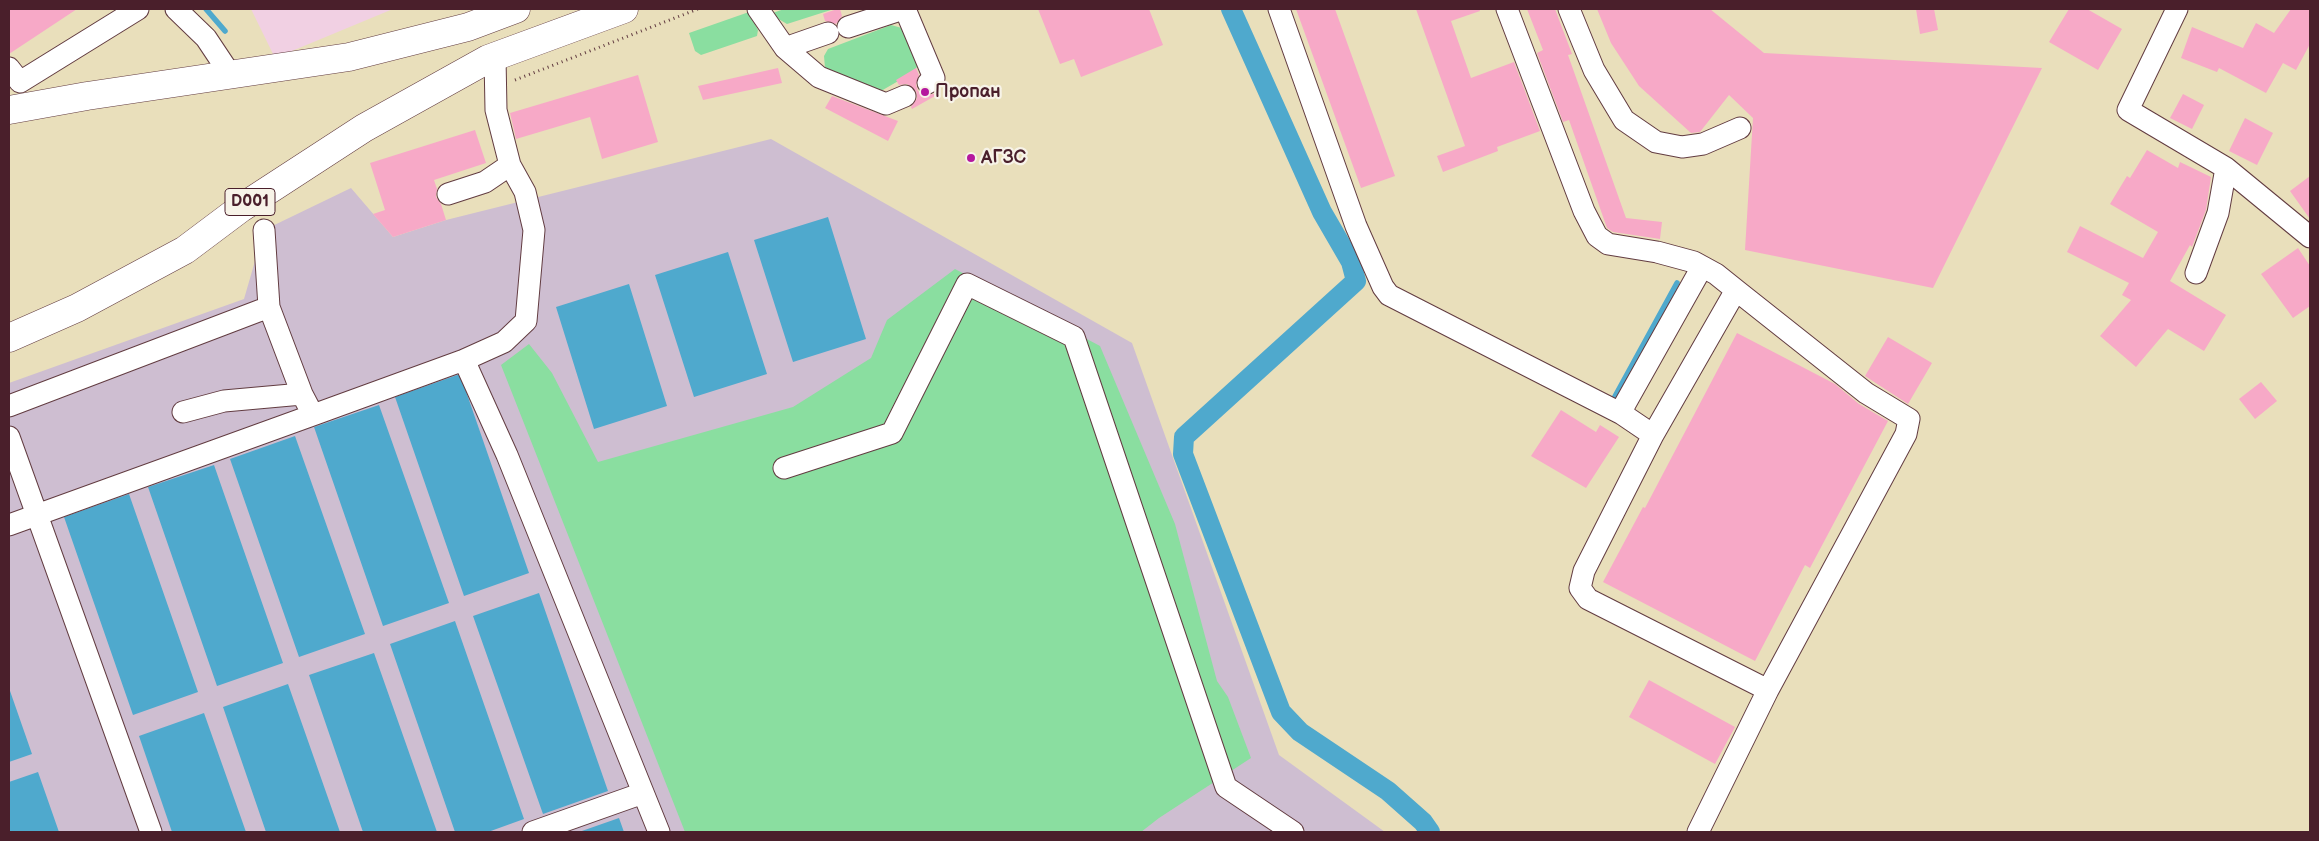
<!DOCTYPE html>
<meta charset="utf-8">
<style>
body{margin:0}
#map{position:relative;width:2319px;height:841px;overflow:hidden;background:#e9dfbb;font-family:"Balsamiq Sans",sans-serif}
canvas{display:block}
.frame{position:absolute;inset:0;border:10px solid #4a1f2b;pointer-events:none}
</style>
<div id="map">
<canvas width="2319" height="841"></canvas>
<div class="frame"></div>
</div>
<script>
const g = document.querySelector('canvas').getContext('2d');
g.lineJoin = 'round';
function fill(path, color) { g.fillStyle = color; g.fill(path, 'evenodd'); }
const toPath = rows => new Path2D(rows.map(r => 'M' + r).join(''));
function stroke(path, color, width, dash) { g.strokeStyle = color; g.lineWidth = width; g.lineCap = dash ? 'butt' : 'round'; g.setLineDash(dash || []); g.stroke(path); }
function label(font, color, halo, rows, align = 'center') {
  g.font = font + ' "Balsamiq Sans",sans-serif'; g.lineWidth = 4.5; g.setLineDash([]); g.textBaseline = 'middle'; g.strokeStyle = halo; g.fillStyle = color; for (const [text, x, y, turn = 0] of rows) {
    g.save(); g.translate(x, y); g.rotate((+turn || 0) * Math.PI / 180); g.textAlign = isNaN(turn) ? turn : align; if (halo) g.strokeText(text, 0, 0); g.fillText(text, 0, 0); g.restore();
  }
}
fill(toPath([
 [251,9,393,9,275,58]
]), '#f1d0e3');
fill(toPath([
 [771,139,1132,343,1279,755,1385,832,9,832,9,383,244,299,264,230,351,188,393,237,446,220]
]), '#cebed1');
fill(toPath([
 [784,9,834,9,787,24,770,14],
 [749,12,758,30,757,36,701,55,695,51,689,33],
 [891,25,909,30,921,60,914,72,874,95,825,68,824,56,828,49],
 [955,269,1100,346,1175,524,1217,681,1228,697,1251,758,1159,818,1141,832,685,832,501,365,529,344,552,373,598,462,793,407,871,358,887,320]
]), '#8adea0');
fill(toPath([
 [828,217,866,339,793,362,754,240],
 [728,252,767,374,694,397,655,275],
 [629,284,667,406,594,429,556,307],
 [460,374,529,573,464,596,395,397],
 [379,405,449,603,383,626,314,427],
 [295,436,365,634,299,657,230,459],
 [214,465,283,663,217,686,148,487],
 [129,494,198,692,133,715,64,517],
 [539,593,608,791,543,814,473,616],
 [455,621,524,819,488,832,455,832,390,644],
 [374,653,437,832,363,832,309,675],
 [288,684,340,832,266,832,223,707],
 [9,688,32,754,9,762],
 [204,713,246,832,172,832,139,736],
 [38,772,59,832,9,832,9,782],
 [619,818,624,832,579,832]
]), '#4fa9cd');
stroke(toPath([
 [206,9,225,31],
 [1613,400,1677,283]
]), '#4fa9cd', 5.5);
stroke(toPath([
 [1231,9,1322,212,1351,262,1356,281,1184,437,1183,454,1281,712,1300,732,1388,791,1423,822,1430,832]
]), '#4fa9cd', 20);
fill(toPath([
 [9,9,77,9,9,54],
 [837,9,840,9,842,16,836,24,825,21,823,14],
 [1038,9,1149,9,1163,45,1081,77,1074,59,1060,64],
 [1296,9,1335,9,1395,176,1361,188],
 [1416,9,1479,9,1480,11,1451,21,1471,78,1514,62,1540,131,1497,147,1498,151,1443,172,1437,156,1465,146],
 [1527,9,1555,9,1572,54,1568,55,1626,218,1662,222,1660,239,1613,232,1607,228,1569,120,1563,122,1537,53,1543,50],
 [1597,9,1710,9,1764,53,2042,68,1933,288,1745,250,1753,118,1729,95,1700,132,1691,133,1639,86,1611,43],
 [1916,9,1934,9,1938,30,1920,34],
 [2069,9,2087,9,2122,29,2098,70,2049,42],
 [2291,9,2310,9,2310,44,2296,70,2283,63,2266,93,2219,68,2217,72,2181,58,2192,27,2243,48,2256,23,2274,33],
 [778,68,782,83,703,100,698,86],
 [916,68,919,75,916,85,918,91,924,95,934,94,935,96,912,109,911,107,917,98,916,91,907,84,899,85,896,80],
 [638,75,658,142,602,159,590,117,516,139,510,113],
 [2183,94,2204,105,2192,129,2170,118],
 [832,96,898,121,888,141,825,108],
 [2245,118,2273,133,2257,165,2229,151],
 [475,130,486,163,434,180,437,189,436,197,441,204,446,220,393,237,373,214,385,210,370,163],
 [2147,150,2178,168,2180,162,2211,177,2206,210,2192,247,2190,245,2170,281,2226,315,2204,351,2168,329,2136,367,2100,336,2131,300,2122,295,2129,283,2067,252,2080,226,2143,258,2158,232,2110,204,2127,176,2130,178],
 [2310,176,2310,219,2290,191],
 [2298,248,2310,266,2310,306,2293,318,2261,274],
 [1737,333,1835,384,1859,404,1888,421,1810,568,1805,565,1755,661,1603,582,1643,507,1645,508],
 [1888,337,1932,363,1908,404,1865,376],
 [2261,382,2277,401,2255,419,2239,399],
 [1561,410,1596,432,1600,425,1619,437,1586,488,1531,456],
 [1649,680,1735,727,1715,764,1629,717]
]), '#f7a9c7');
const minor = toPath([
 [176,9,206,38,230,74],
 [758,9,785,48,819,77,886,104,905,96],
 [905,9,934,78,928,83],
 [1279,9,1356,226,1383,287,1389,295,1622,414,1653,435,1736,290,1716,274,1694,262,1657,252,1608,244,1597,236,1584,211,1507,9],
 [1569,9,1594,70,1624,120,1656,142,1682,147,1703,144,1740,128],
 [2177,9,2128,110,2226,168,2310,237],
 [848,27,903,9],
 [785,48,828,33],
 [9,68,20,82,138,9],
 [448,194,485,182,510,165,496,110,495,57],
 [264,230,269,307,302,394,313,415,464,360,507,455,659,832],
 [2196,273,2218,213,2226,168],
 [464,360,504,342,526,321,534,230,525,192,510,165],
 [9,406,269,307],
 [183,412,224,401,302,394],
 [1622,414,1625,404,1702,267],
 [1653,435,1584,571,1580,588,1588,599,1768,690],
 [9,437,151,832],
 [784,468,892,433,967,284,1074,337,1226,787,1293,832],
 [9,525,313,415],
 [533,832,643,793],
 [1698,832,1768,690,1906,434,1909,419,1866,393,1736,290]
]);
const highway = toPath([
 [9,110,87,96,349,57,468,27,516,9],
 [9,338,77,308,185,250,241,208,364,128,488,59,624,9]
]);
stroke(minor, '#623c41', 23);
stroke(highway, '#623c41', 29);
stroke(toPath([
 [515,80,698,9]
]), '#623c41', 3, [1, 4]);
stroke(minor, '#fff', 21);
stroke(highway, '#fff', 28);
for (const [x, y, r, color] of [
 [925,92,5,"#b5179e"],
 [971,158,5,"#b5179e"]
]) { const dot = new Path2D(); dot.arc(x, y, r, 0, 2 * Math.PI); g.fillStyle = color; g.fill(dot); stroke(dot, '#f7f3e8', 2); }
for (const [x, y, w] of [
 [250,202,50]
]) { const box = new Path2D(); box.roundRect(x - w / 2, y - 13.5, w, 27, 4); g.fillStyle = '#f7f3e8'; g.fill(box); stroke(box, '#4a1f2b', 1); }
label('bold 16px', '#4a1f2b', null, [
 ["D001",250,202]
]);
label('bold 18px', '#4a1f2b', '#f7f3e8', [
 ["Пропан",935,92],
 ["АГЗС",981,158]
], 'left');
</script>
